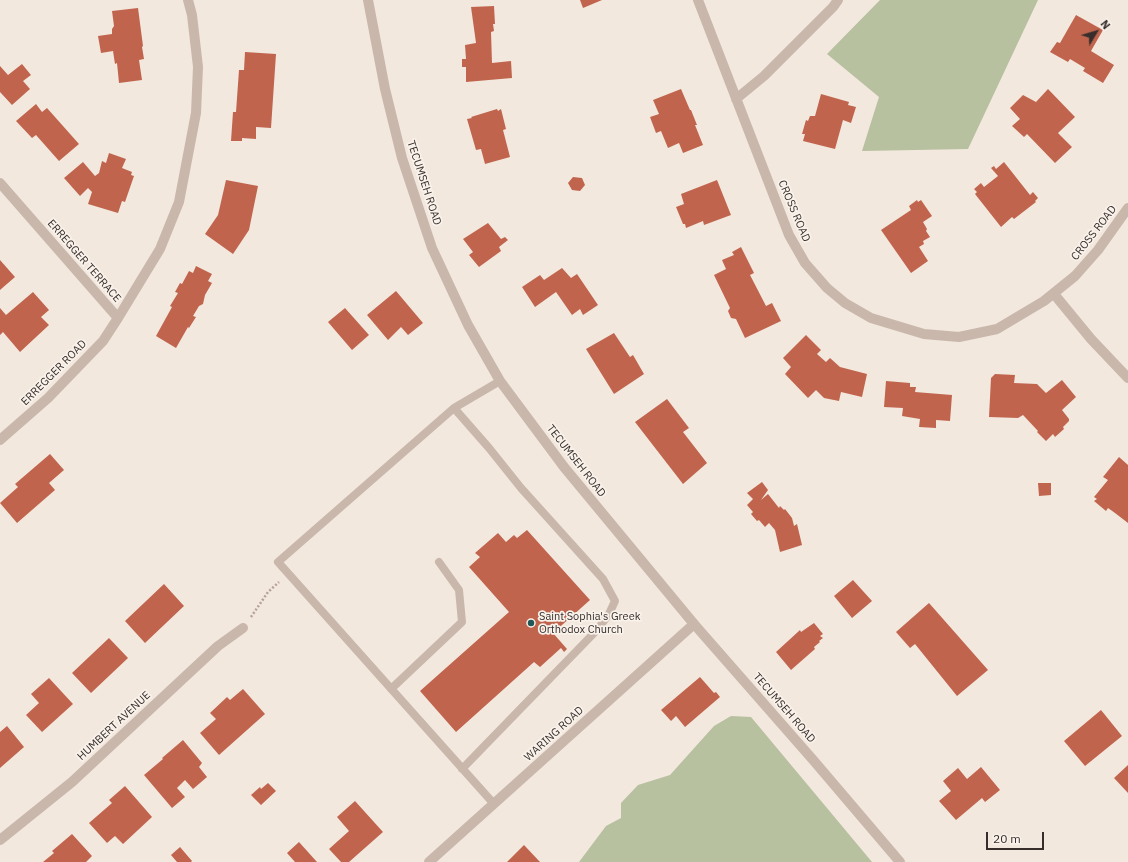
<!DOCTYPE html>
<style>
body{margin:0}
#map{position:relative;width:1128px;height:862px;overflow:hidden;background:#f2e8de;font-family:"IBM Plex Sans",sans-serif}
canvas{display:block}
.north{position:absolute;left:1076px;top:12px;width:40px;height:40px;-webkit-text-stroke:3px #f9f2eb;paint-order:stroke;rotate:52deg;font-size:11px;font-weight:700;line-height:16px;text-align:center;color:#372d2a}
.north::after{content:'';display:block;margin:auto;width:14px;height:18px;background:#372d2a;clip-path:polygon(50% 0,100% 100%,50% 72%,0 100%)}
.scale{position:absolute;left:986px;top:832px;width:58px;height:18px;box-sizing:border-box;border:2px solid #372d2a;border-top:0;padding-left:5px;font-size:12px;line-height:14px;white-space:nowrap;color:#372d2a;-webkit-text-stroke:3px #f9f2eb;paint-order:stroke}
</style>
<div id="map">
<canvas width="1128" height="862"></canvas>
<div class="north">N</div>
<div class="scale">20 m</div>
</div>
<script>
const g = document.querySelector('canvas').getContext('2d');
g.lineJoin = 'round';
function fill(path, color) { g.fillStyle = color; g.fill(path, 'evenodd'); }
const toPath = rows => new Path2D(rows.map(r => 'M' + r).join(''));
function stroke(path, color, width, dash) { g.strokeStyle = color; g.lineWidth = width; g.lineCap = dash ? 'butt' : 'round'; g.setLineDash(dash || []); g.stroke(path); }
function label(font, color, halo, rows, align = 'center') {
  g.font = font + ' "IBM Plex Sans",sans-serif'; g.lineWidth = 3.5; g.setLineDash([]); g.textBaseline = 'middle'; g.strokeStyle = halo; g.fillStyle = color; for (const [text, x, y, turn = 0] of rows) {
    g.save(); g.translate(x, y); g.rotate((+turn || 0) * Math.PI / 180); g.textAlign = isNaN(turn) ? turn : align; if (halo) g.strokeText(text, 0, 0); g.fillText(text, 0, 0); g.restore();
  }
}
fill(toPath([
 [880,0,1038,0,968,149,862,151,879,97,827,54],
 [731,716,751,717,872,862,579,862,606,826,621,818,621,803,638,785,670,775,714,726]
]), '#b7c09f');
fill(toPath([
 [580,0,602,0,583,8],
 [494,6,495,24,493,24,494,31,491,32,492,63,511,61,512,78,466,82,466,67,462,67,462,59,466,59,465,45,476,43,471,7],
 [138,8,143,46,142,47,144,59,139,60,142,80,119,83,117,63,115,64,113,51,101,53,98,36,112,34,112,29,114,26,112,11],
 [1076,15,1103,30,1091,51,1114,65,1103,83,1083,71,1085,68,1070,59,1068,62,1050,52,1057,42,1060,43],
 [245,52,276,54,271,128,256,127,256,139,242,138,242,141,231,141,233,112,236,112,239,70,244,70],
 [22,64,31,75,23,81,30,89,12,105,0,92,0,66,8,75],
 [681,89,690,110,691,110,697,125,695,125,703,145,683,153,679,143,668,148,661,131,656,133,650,117,659,114,653,100],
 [1048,89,1075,117,1058,133,1072,147,1055,163,1027,134,1024,137,1012,126,1020,119,1010,108,1023,95,1036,102],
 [821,94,849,102,848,105,856,107,851,123,843,120,835,149,803,141,805,134,802,134,806,120,808,121,810,116,815,116],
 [36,104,42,112,47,108,79,144,59,161,36,135,32,138,16,121],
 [497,109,498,111,501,109,506,129,503,130,510,157,485,164,481,149,476,150,467,119,472,118,471,117],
 [109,153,126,159,122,168,132,172,131,175,134,176,125,202,122,201,118,213,88,204,92,192,88,188,80,196,64,178,83,162,95,176,99,173,102,161,106,163],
 [1004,162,1030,195,1033,192,1038,198,1035,201,1036,202,1014,219,1012,217,1001,227,975,194,977,192,974,189,981,183,984,187,998,176,991,168,994,166,996,169],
 [573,177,582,178,585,185,580,191,572,190,568,183],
 [226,180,258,186,249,230,233,254,205,234,218,215],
 [717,180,731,215,704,225,703,221,686,228,685,224,683,224,676,207,684,204,681,194],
 [917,200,918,202,921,200,932,216,923,222,927,229,926,231,930,237,923,241,924,244,919,247,928,261,911,273,881,230,911,210,909,206],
 [488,223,501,239,505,237,508,240,499,247,501,251,479,267,469,255,473,252,463,239],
 [741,247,754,273,750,275,766,306,772,303,781,321,745,338,736,319,731,318,728,311,730,308,714,275,726,269,722,260,734,255,732,252],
 [0,260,15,277,0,290],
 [196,266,212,274,208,281,212,283,205,295,203,304,199,306,193,316,196,317,189,328,188,327,176,348,156,336,172,307,170,306,178,293,175,292,180,283,182,284,189,271,193,273],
 [562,268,571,278,577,274,598,305,583,315,580,309,572,315,556,292,535,307,522,287,540,275,544,280],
 [396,291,423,323,408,335,401,327,388,340,367,315],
 [33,292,49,310,41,317,49,325,20,352,3,332,0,335,0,308,6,315],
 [345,308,369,335,352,350,328,322],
 [614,333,630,357,633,355,644,374,614,394,586,349],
 [806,335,821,350,817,354,826,362,830,358,840,367,867,374,862,397,841,392,839,401,824,398,816,390,808,398,785,374,791,367,783,358],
 [995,374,1015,375,1014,383,1037,384,1046,393,1062,380,1076,397,1062,410,1069,419,1069,421,1063,427,1064,429,1055,437,1053,434,1046,441,1037,432,1038,431,1023,415,1018,418,989,417,991,378],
 [886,381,910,383,910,387,916,387,915,392,952,395,950,421,936,420,936,428,919,427,920,419,902,416,903,408,884,407],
 [667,399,689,428,683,432,707,463,683,484,635,422],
 [50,454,64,470,49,483,55,490,17,523,0,503,18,487,15,484],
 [1119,457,1128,465,1128,523,1115,513,1108,508,1106,511,1094,501,1097,499,1094,497,1108,480,1103,477],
 [762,482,768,490,761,500,768,494,779,508,780,506,784,510,785,509,792,518,794,526,797,524,802,545,780,552,775,530,769,523,765,527,759,520,757,521,751,514,753,512,747,505,753,499,747,493],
 [1038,483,1051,483,1051,495,1039,496],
 [527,530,590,600,553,633,567,649,564,652,561,648,540,667,534,662,456,732,420,691,509,612,469,567,480,557,475,553,498,533,506,542,514,535,517,538],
 [853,580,872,601,852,618,834,596],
 [164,584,184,606,145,643,125,621],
 [929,603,988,670,957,696,915,644,910,648,896,632],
 [814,623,823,634,820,636,823,638,819,641,820,642,814,647,815,649,791,670,776,652,800,630,801,632],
 [109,638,128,658,91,693,72,673],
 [700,677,714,693,716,692,720,697,685,727,676,716,671,721,661,710],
 [49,678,73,704,42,732,26,715,39,703,31,694],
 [243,689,265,714,219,755,200,733,216,719,210,713,227,697,230,700],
 [1101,710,1122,736,1085,766,1064,741],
 [7,726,24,747,0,768,0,732],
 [183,740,202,763,199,767,207,777,193,789,185,780,177,788,185,797,172,808,144,775,163,759,162,758],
 [1128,765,1128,793,1114,778],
 [981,767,1000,790,985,802,982,798,956,820,939,801,951,791,943,781,958,768,967,779],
 [268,783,276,791,261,805,251,795,260,787,261,789],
 [125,786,152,817,123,844,115,836,107,843,89,823,112,803,109,800],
 [355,801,383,832,349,862,341,862,329,849,349,831,337,817],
 [72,834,92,856,86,862,43,862,54,853,52,851],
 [299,842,317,862,295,862,287,853],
 [524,845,540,862,507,862],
 [180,847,192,861,191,862,177,862,171,855]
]), '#c1644e');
stroke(toPath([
 [251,617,268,592,279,582]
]), '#b5a195', 2.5, [2, 2]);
stroke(toPath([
 [454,408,489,448,521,488,603,579,615,601,609,614,597,630,462,769],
 [391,689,462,622,459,590,439,562],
 [494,804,278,562,454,408,500,381]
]), '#c9b7ab', 8);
stroke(toPath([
 [698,0,789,235,805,263,827,288,845,303,871,318,924,334,959,337,997,329,1044,301,1075,276,1098,250,1128,208],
 [736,99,764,76,833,7,838,0],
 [0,183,118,318],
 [1054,294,1091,339,1128,378],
 [0,440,48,398,103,341,118,318,160,249,179,202,196,113,198,67,192,15,188,0],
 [0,840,72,782,218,646,243,628],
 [429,862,694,624]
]), '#c9b7ab', 10);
stroke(toPath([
 [368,0,385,89,402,158,432,248,468,325,500,381,564,467,694,624,814,761,900,862]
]), '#c9b7ab', 10);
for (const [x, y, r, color] of [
 [531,623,4,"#215657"]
]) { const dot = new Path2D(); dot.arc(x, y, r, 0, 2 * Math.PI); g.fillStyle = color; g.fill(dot); stroke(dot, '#f9f2eb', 1.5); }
label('11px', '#372d2a', '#f9f2eb', [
 ["TECUMSEH ROAD",424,183,72],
 ["CROSS ROAD",794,211,67],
 ["CROSS ROAD",1094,233,-52],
 ["ERREGGER TERRACE",84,261,49],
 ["ERREGGER ROAD",54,373,-45],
 ["TECUMSEH ROAD",576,461,52],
 ["TECUMSEH ROAD",784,708,49],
 ["HUMBERT AVENUE",114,726,-43],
 ["WARING ROAD",554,734,-42]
]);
label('11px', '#372d2a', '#f9f2eb', [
 ["Saint Sophia's Greek",539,617],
 ["Orthodox Church",539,630]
], 'left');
</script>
